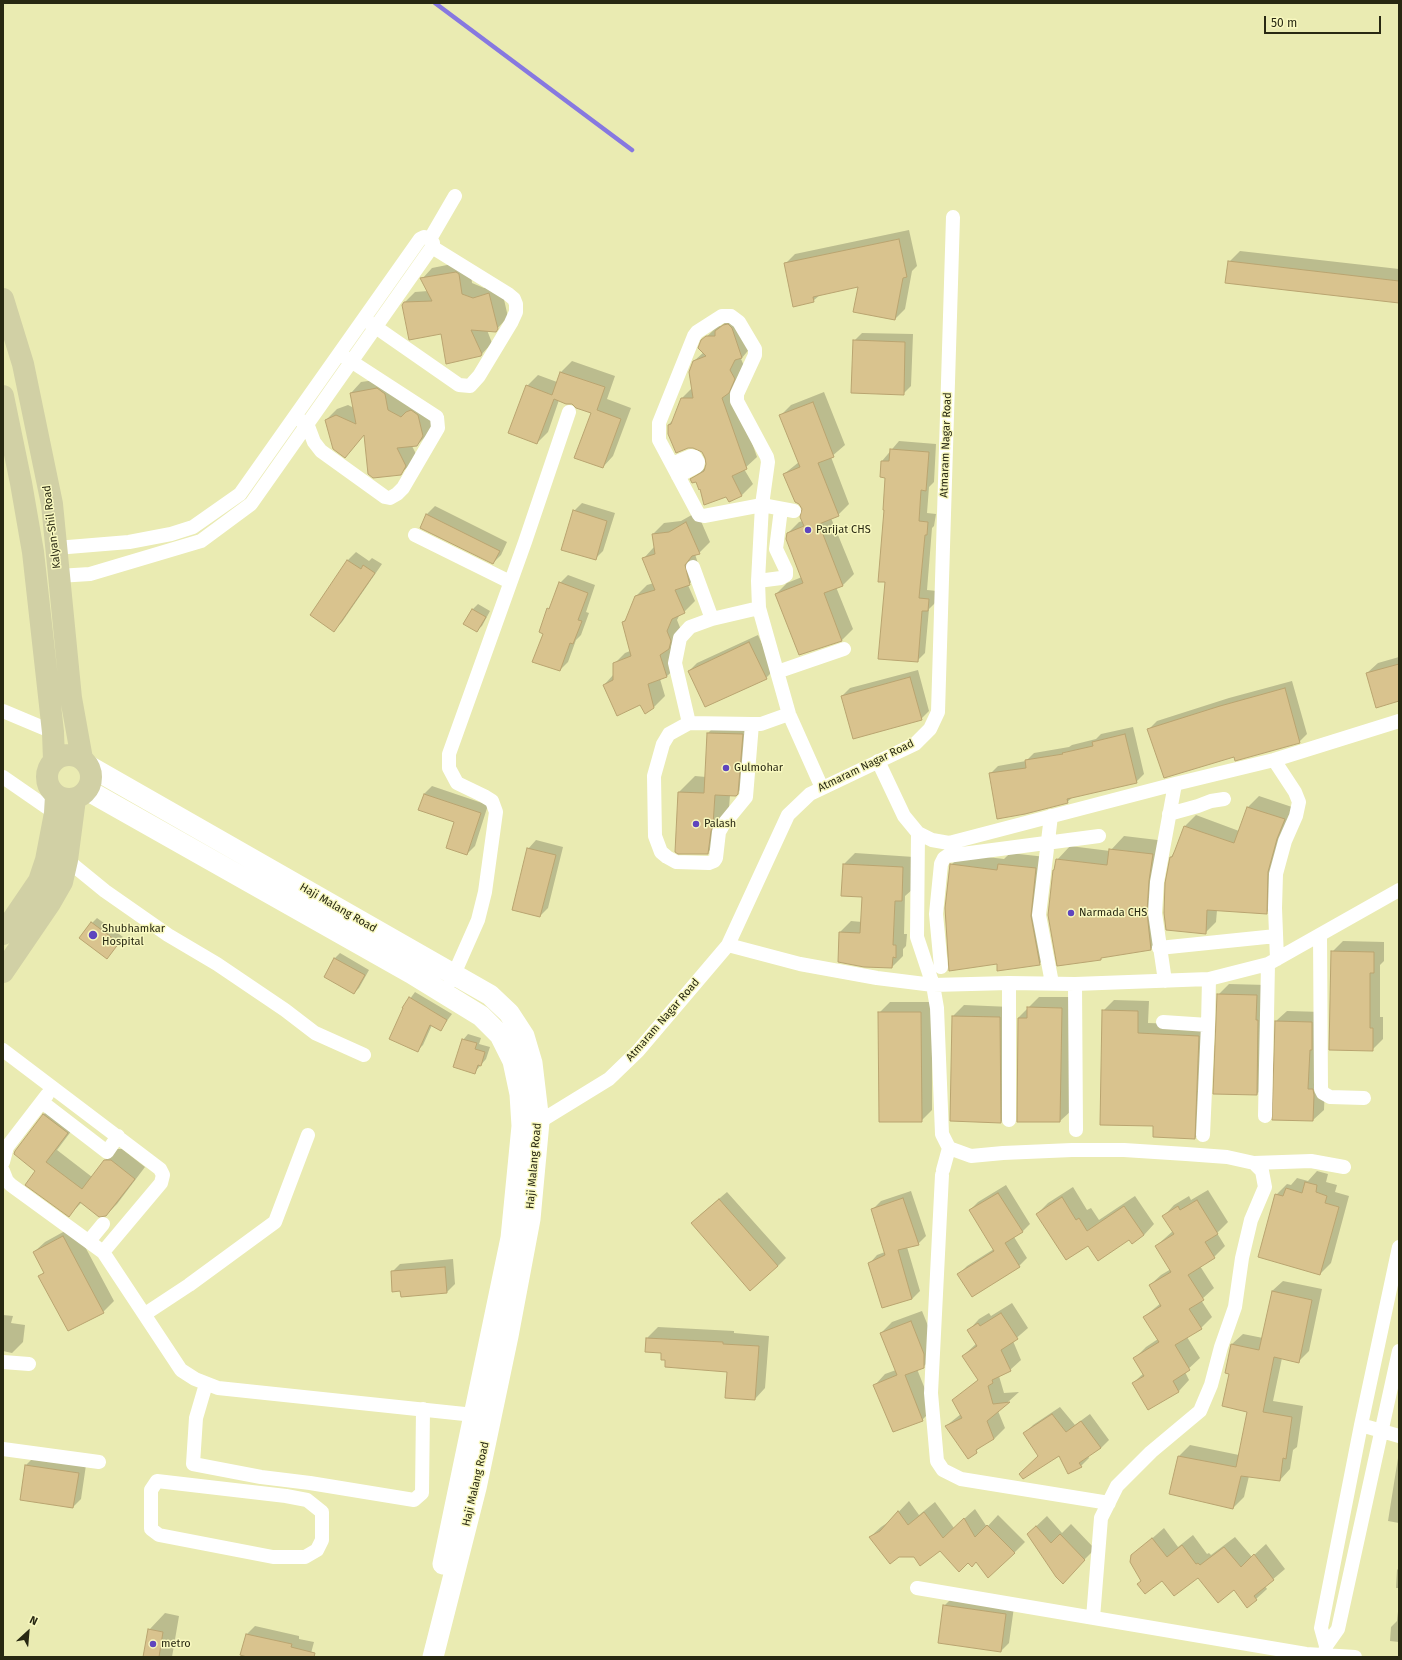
<!DOCTYPE html>
<style>
body{margin:0}
#map{position:relative;width:1402px;height:1660px;overflow:hidden;background:#eaebb2;font-family:"Fira Sans",sans-serif}
canvas{display:block}
.frame{position:absolute;inset:0;border:4px solid #282812;pointer-events:none}
.north{position:absolute;left:8px;top:1612px;width:40px;height:40px;-webkit-text-stroke:3px #f8f8bf;paint-order:stroke;rotate:26deg;font-size:11px;font-weight:700;line-height:16px;text-align:center;color:#282812}
.north::after{content:'';display:block;margin:auto;width:14px;height:18px;background:#282812;clip-path:polygon(50% 0,100% 100%,50% 72%,0 100%)}
.scale{position:absolute;left:1264px;top:16px;width:117px;height:18px;box-sizing:border-box;border:2px solid #282812;border-top:0;padding-left:5px;font-size:12px;line-height:14px;white-space:nowrap;color:#282812;-webkit-text-stroke:3px #f8f8bf;paint-order:stroke}
</style>
<div id="map">
<canvas width="1402" height="1660"></canvas>
<div class="frame"></div>
<div class="north">N</div>
<div class="scale">50 m</div>
</div>
<script>
const g = document.querySelector('canvas').getContext('2d');
g.lineJoin = 'round';
function fill(path, color) { g.fillStyle = color; g.fill(path, 'evenodd'); }
const toPath = rows => new Path2D(rows.map(r => 'M' + r).join(''));
function stroke(path, color, width, dash) { g.strokeStyle = color; g.lineWidth = width; g.lineCap = dash ? 'butt' : 'round'; g.setLineDash(dash || []); g.stroke(path); }
function label(font, color, halo, rows, align = 'center') {
  g.font = font + ' "Fira Sans",sans-serif'; g.lineWidth = 3; g.setLineDash([]); g.textBaseline = 'middle'; g.strokeStyle = halo; g.fillStyle = color; for (const [text, x, y, turn = 0] of rows) {
    g.save(); g.translate(x, y); g.rotate((+turn || 0) * Math.PI / 180); g.textAlign = isNaN(turn) ? turn : align; if (halo) g.strokeText(text, 0, 0); g.fillText(text, 0, 0); g.restore();
  }
}
fill(toPath([
 [909,230,917,266,912,271,905,309,895,319,859,286,821,294,813,301,785,264,795,254],
 [1240,251,1399,269,1399,302,1229,262],
 [467,261,470,263,472,283,484,288,500,282,508,317,495,331,487,330,492,343,481,355,442,332,404,303,415,292,428,291,422,279,432,268],
 [735,315,752,346,741,359,745,368,733,388,757,457,744,469,753,484,742,495,730,501,727,495,697,481,691,480,707,466,707,464,703,451,668,425,673,420,682,398,693,387,694,361,704,352,702,341,718,326,721,326],
 [862,333,913,334,911,386,903,394,854,341],
 [572,361,615,376,607,399,631,408,613,456,603,467,592,412,572,403,559,400,548,432,537,443,527,386,538,375,557,382,561,372],
 [389,378,418,401,434,425,428,434,417,445,412,446,416,454,412,463,400,474,365,434,345,456,326,420,337,409,348,405,354,408,351,393,361,382],
 [824,392,845,445,831,457,849,504,838,515,831,518,854,574,843,585,836,587,853,629,842,640,800,654,776,594,787,583,802,577,788,533,799,522,803,521,803,508,784,474,799,462,780,416,791,405],
 [899,441,936,444,934,482,929,487,927,513,936,514,934,526,932,528,927,590,937,591,936,602,929,609,925,653,917,661,886,581,886,477,882,461],
 [582,503,615,513,603,551,595,559,574,511],
 [435,506,507,542,501,555,493,563,421,527,427,514],
 [697,512,710,542,699,553,695,554,701,573,688,585,695,601,684,612,680,614,677,620,681,630,680,637,671,646,678,666,667,676,660,679,665,696,654,707,640,704,604,685,614,674,614,664,625,653,630,651,623,622,627,618,636,596,647,585,654,583,644,558,654,547,653,534,664,523,681,521],
 [356,552,369,561,372,558,382,564,342,622,334,630,311,615,348,560],
 [568,575,595,585,586,612,589,613,581,635,576,640,568,662,560,670,544,633,548,609,552,604,560,583],
 [478,604,490,611,482,626,476,631,464,623,473,609],
 [758,635,774,670,766,678,689,671,697,663],
 [1399,657,1399,700,1367,673,1378,663],
 [918,670,929,711,921,719,842,696,850,688],
 [1292,681,1307,734,1299,742,1234,756,1149,729,1157,721,1229,698],
 [724,717,758,718,752,779,735,795,730,795,729,808,724,837,707,853,679,792,695,776,706,777,708,733],
 [1133,727,1144,774,1136,782,1073,797,1067,802,990,774,998,766,1026,761,1034,753,1069,747,1072,745,1096,739,1101,734],
 [432,786,488,805,475,846,467,854,456,821,424,794],
 [1259,796,1295,808,1277,902,1266,913,1217,910,1216,922,1205,933,1171,857,1176,850,1185,826,1196,815,1239,831,1248,807],
 [1124,836,1166,841,1160,898,1164,936,1151,949,1104,956,1100,959,1057,860,1070,846,1110,851],
 [536,840,563,847,548,908,540,916,528,849],
 [855,853,914,857,913,889,905,896,904,934,907,934,906,946,903,949,903,956,892,967,840,932,851,921,862,922,863,896,842,895,844,864],
 [1010,853,1046,857,1041,905,1050,953,1039,964,951,865,962,854,1004,859],
 [97,918,123,937,107,958,92,923],
 [1343,941,1384,942,1384,961,1380,965,1380,1017,1383,1017,1383,1039,1372,1050,1332,952],
 [340,953,369,970,359,988,354,993,325,976,335,958],
 [1229,984,1267,985,1267,1083,1257,1094,1218,995],
 [415,992,452,1014,440,1030,432,1025,423,1045,417,1051,404,1007],
 [1039,997,1072,997,1071,1111,1060,1121,1018,1018],
 [1114,1000,1149,1001,1148,1023,1209,1025,1206,1127,1195,1138,1154,1125,1103,1011],
 [890,1002,932,1002,932,1110,921,1121,879,1013],
 [964,1005,1011,1007,1012,1111,1001,1122,953,1016],
 [1287,1011,1323,1012,1325,1083,1324,1110,1313,1120,1276,1021],
 [468,1034,481,1038,479,1044,490,1047,486,1059,474,1073,463,1040],
 [55,1104,78,1122,57,1150,92,1177,105,1160,116,1149,122,1149,145,1167,117,1204,106,1215,82,1202,69,1215,37,1170,16,1151,44,1114],
 [1317,1171,1328,1174,1326,1182,1337,1185,1335,1192,1349,1196,1331,1263,1320,1274,1276,1195,1287,1184,1291,1185,1297,1178,1308,1181],
 [1006,1185,1030,1224,1022,1232,1014,1237,1027,1258,1019,1266,959,1274,967,1266,994,1249,970,1210,978,1202],
 [1073,1187,1087,1210,1091,1208,1099,1220,1135,1196,1154,1224,1144,1235,1130,1239,1089,1245,1037,1214,1048,1203],
 [1208,1190,1228,1222,1217,1233,1225,1246,1214,1257,1200,1266,1214,1288,1201,1300,1212,1317,1201,1328,1187,1337,1200,1358,1185,1372,1189,1380,1179,1391,1148,1409,1133,1383,1144,1373,1135,1358,1146,1347,1158,1339,1144,1317,1161,1303,1150,1285,1161,1275,1171,1269,1156,1246,1173,1231,1164,1216,1174,1205,1189,1196,1191,1200],
 [911,1191,926,1236,918,1244,907,1247,920,1291,912,1299,882,1307,869,1264,877,1255,885,1252,873,1209,881,1201],
 [727,1192,786,1258,778,1266,700,1215],
 [74,1226,114,1301,103,1312,40,1276,44,1272,34,1252,45,1242],
 [453,1259,455,1284,447,1292,401,1290,392,1272,400,1264],
 [1283,1281,1322,1289,1309,1351,1299,1361,1282,1358,1273,1401,1303,1406,1297,1447,1293,1450,1290,1469,1280,1480,1249,1476,1244,1497,1233,1508,1179,1456,1190,1445,1239,1455,1248,1411,1230,1373,1232,1344,1243,1334,1263,1338,1272,1291],
 [1012,1303,1028,1328,1013,1341,1021,1360,1010,1370,999,1376,1004,1393,1019,1392,998,1411,1005,1428,994,1439,986,1443,968,1457,946,1426,961,1414,954,1400,979,1379,963,1356,977,1343,969,1330,979,1319,989,1313,991,1316],
 [922,1311,935,1343,934,1356,923,1367,917,1369,933,1409,922,1420,875,1385,885,1374,896,1370,881,1333,892,1322],
 [3,1315,13,1316,11,1323,25,1325,23,1342,12,1353,3,1351],
 [658,1327,734,1331,734,1333,769,1336,765,1388,755,1399,728,1371,666,1359,662,1352,647,1338],
 [1060,1407,1075,1425,1090,1414,1109,1440,1101,1448,1088,1456,1089,1458,1081,1466,1059,1454,1039,1456,1025,1433,1033,1425],
 [34,1457,86,1465,81,1499,73,1507,26,1465],
 [1398,1458,1399,1458,1399,1523,1388,1521],
 [909,1501,919,1515,935,1502,954,1528,975,1509,987,1527,998,1515,1025,1542,1014,1553,977,1561,972,1566,968,1562,940,1549,914,1557,870,1537,881,1527,890,1521],
 [1047,1516,1062,1533,1071,1524,1095,1549,1073,1571,1028,1534],
 [1164,1528,1178,1547,1193,1535,1207,1554,1209,1553,1211,1555,1235,1537,1252,1557,1266,1544,1285,1569,1265,1586,1267,1589,1256,1599,1234,1589,1198,1576,1142,1581,1132,1556],
 [1399,1568,1399,1588,1396,1588,1397,1570],
 [952,1598,1014,1607,1009,1643,1001,1651,944,1606],
 [1399,1602,1399,1642,1390,1641,1391,1627,1397,1621],
 [165,1613,179,1616,172,1657,144,1657,149,1630],
 [255,1626,299,1636,299,1639,314,1642,310,1657,246,1657,247,1634]
]), '#0003');
stroke(toPath([
 [435,3,632,150]
]), '#8778e0', 4.5);
const building = toPath([
 [899,239,907,277,903,278,895,320,853,312,858,287,813,297,814,302,793,307,784,263,899,239],
 [1228,261,1399,281,1399,303,1225,283,1228,261],
 [456,272,459,274,462,294,473,298,489,293,498,329,496,332,471,330,482,354,481,356,446,364,441,334,409,340,402,305,404,302,432,301,420,278,456,272],
 [728,324,732,328,742,358,735,360,730,370,735,379,729,393,722,398,747,469,732,476,742,496,729,502,726,497,704,505,700,489,699,490,696,482,692,483,690,479,704,471,706,464,705,458,702,452,693,448,688,448,676,453,668,434,668,425,671,424,681,398,693,398,689,372,693,361,706,356,698,348,701,340,706,336,715,336,715,331,723,325,728,324],
 [853,340,905,342,904,395,851,393,853,340],
 [560,372,605,387,597,410,621,419,603,468,574,458,591,413,576,408,572,404,566,404,554,399,537,444,508,433,526,385,552,395,560,372],
 [377,388,385,394,388,410,401,417,406,412,411,410,418,415,423,436,417,446,397,448,406,466,401,475,373,478,368,474,364,435,345,458,333,449,325,420,336,415,356,424,350,393,377,388],
 [813,402,834,457,818,463,839,516,819,524,843,586,824,593,842,641,799,655,775,594,803,583,786,539,787,533,804,526,800,517,802,509,799,504,795,502,783,474,800,467,779,415,813,402],
 [890,449,929,452,926,491,921,490,919,521,928,522,927,535,925,535,919,598,929,599,928,611,922,611,918,662,878,659,885,582,878,582,884,510,883,510,885,478,880,477,881,461,889,461,890,449],
 [573,510,607,521,596,560,561,550,573,510],
 [426,514,500,551,493,564,420,528,426,514],
 [686,522,700,554,692,556,685,565,690,585,675,590,685,613,672,619,667,631,671,641,669,649,660,655,667,677,648,684,654,708,645,714,640,705,617,716,603,685,613,680,613,663,631,656,622,622,625,621,635,596,655,590,642,558,655,554,652,534,669,532,686,522],
 [347,560,361,569,363,565,375,573,334,632,310,615,347,560],
 [559,582,588,593,578,620,582,621,573,644,570,643,560,671,532,662,543,634,539,632,547,608,549,609,559,582],
 [472,609,486,617,477,632,463,624,472,609],
 [749,642,767,679,705,707,688,671,749,642],
 [1399,664,1399,701,1376,708,1366,673,1399,664],
 [910,677,922,720,853,739,841,696,910,677],
 [1285,688,1300,743,1235,761,1234,757,1164,778,1147,729,1220,706,1285,688],
 [707,733,743,734,738,794,736,796,715,795,713,825,711,831,708,854,678,854,675,852,678,792,704,793,707,733],
 [1125,734,1137,783,1067,799,1068,803,1025,814,997,819,989,773,1026,768,1025,760,1063,754,1062,753,1093,746,1092,742,1125,734],
 [424,794,481,813,467,855,446,848,454,822,418,810,424,794],
 [1247,807,1285,819,1277,839,1268,872,1267,914,1207,910,1206,934,1166,930,1164,913,1165,883,1170,857,1172,857,1175,850,1184,826,1234,843,1247,807],
 [527,848,556,855,540,917,512,910,527,848],
 [1109,849,1153,854,1149,881,1147,912,1151,950,1101,958,1101,960,1057,966,1048,915,1053,870,1054,870,1056,859,1107,865,1109,849],
 [843,864,903,867,902,901,895,901,893,945,896,945,896,958,893,957,892,968,864,967,838,962,839,932,860,933,862,897,841,896,843,864],
 [950,864,997,870,998,864,1036,868,1031,916,1040,965,997,971,997,964,949,971,945,908,950,864],
 [91,922,119,943,107,959,79,938,91,922],
 [1331,951,1374,952,1374,973,1370,973,1370,1028,1373,1028,1373,1051,1329,1050,1331,951],
 [334,958,365,975,354,994,324,977,334,958],
 [1217,994,1257,995,1256,1020,1258,1020,1257,1095,1213,1094,1217,994],
 [409,997,447,1020,441,1031,430,1025,418,1052,389,1039,403,1008,402,1008,409,997],
 [1027,1007,1062,1008,1060,1122,1017,1122,1018,1018,1027,1018,1027,1007],
 [1102,1010,1138,1011,1138,1033,1199,1036,1195,1139,1153,1137,1153,1126,1100,1125,1102,1010],
 [878,1012,921,1012,922,1122,879,1122,878,1012],
 [952,1016,1000,1017,1001,1123,950,1121,952,1016],
 [1275,1021,1312,1022,1312,1050,1310,1050,1308,1089,1313,1089,1314,1095,1313,1121,1272,1120,1275,1021],
 [462,1039,477,1043,475,1049,485,1052,481,1066,478,1065,475,1074,453,1067,462,1039],
 [43,1114,68,1133,46,1162,82,1189,104,1160,111,1160,135,1179,106,1216,99,1217,80,1202,69,1217,25,1185,35,1171,14,1154,15,1151,43,1114],
 [1305,1182,1317,1185,1316,1192,1327,1196,1325,1203,1339,1207,1320,1275,1258,1257,1275,1194,1283,1196,1286,1188,1302,1193,1305,1182],
 [998,1193,1023,1232,1005,1243,1020,1267,972,1297,957,1274,994,1251,969,1210,998,1193],
 [1062,1197,1076,1220,1079,1218,1087,1231,1124,1206,1144,1235,1132,1244,1129,1240,1098,1261,1088,1246,1066,1260,1036,1214,1062,1197],
 [903,1198,919,1245,898,1250,912,1299,882,1308,868,1263,885,1255,871,1209,903,1198],
 [719,1199,778,1266,750,1291,691,1223,719,1199],
 [1197,1200,1218,1234,1205,1242,1215,1258,1188,1275,1204,1300,1189,1309,1202,1329,1175,1345,1190,1370,1173,1381,1179,1392,1148,1410,1132,1383,1144,1376,1133,1358,1159,1342,1143,1317,1161,1306,1149,1285,1171,1272,1155,1246,1174,1234,1162,1216,1178,1206,1180,1210,1197,1200],
 [63,1236,104,1313,68,1331,38,1276,44,1273,33,1252,63,1236],
 [445,1267,447,1293,401,1297,400,1291,392,1292,391,1271,445,1267],
 [1272,1291,1312,1300,1299,1363,1274,1357,1263,1412,1292,1417,1286,1459,1283,1458,1280,1481,1241,1476,1233,1509,1169,1494,1178,1456,1236,1467,1247,1412,1222,1406,1229,1374,1225,1373,1231,1344,1259,1350,1272,1291],
 [1001,1313,1018,1339,1001,1350,1011,1371,992,1380,993,1383,988,1386,993,1404,1010,1402,987,1421,994,1439,976,1450,977,1453,968,1459,945,1426,962,1418,952,1400,978,1380,962,1356,977,1346,967,1330,978,1323,980,1326,1001,1313],
 [911,1321,924,1354,924,1368,905,1375,923,1421,893,1432,873,1385,897,1375,880,1333,911,1321],
 [646,1338,723,1342,723,1344,759,1346,755,1400,725,1398,727,1372,665,1367,665,1360,661,1360,661,1353,645,1352,646,1338],
 [1052,1414,1066,1432,1081,1421,1101,1448,1079,1463,1082,1467,1068,1474,1059,1456,1023,1479,1019,1474,1038,1456,1023,1433,1052,1414],
 [25,1465,79,1473,73,1508,20,1500,25,1465],
 [898,1511,908,1525,924,1512,943,1538,964,1518,975,1537,987,1525,1015,1553,988,1578,976,1562,972,1567,968,1563,959,1572,940,1551,920,1566,914,1557,899,1557,890,1564,869,1537,880,1531,898,1511],
 [1036,1526,1051,1543,1060,1534,1085,1560,1063,1584,1056,1577,1027,1534,1036,1526],
 [1152,1538,1167,1557,1182,1545,1196,1564,1198,1563,1200,1565,1224,1547,1241,1567,1254,1554,1274,1580,1254,1596,1257,1600,1247,1608,1234,1590,1218,1603,1198,1578,1174,1596,1162,1581,1145,1594,1137,1584,1141,1581,1130,1562,1131,1555,1152,1538],
 [943,1605,1006,1614,1001,1652,938,1643,943,1605],
 [148,1629,163,1632,159,1657,143,1657,148,1629],
 [246,1634,292,1644,291,1647,315,1653,314,1657,247,1657,240,1655,246,1634]
]);
fill(building, '#d9c38e');
stroke(building, '#b9a470', 1);
stroke(toPath([
 [430,239,455,196],
 [367,321,459,385,470,386,479,376,511,323,516,312,516,304,514,299,508,294,432,247],
 [299,419,308,426,314,442,321,451,385,497,390,498,397,494,403,488,438,428,437,417,343,356],
 [672,464,691,456,695,457,698,462,697,466,678,476],
 [794,511,762,505,704,516,699,515,659,440,659,423,694,336,697,332,722,316,731,316,739,322,755,349,755,355,737,394,737,401,767,457,768,462,762,505,758,581,759,608,789,714,822,788],
 [415,535,510,582],
 [56,548,129,542,171,534,193,527,240,494,420,239,424,237,430,239,433,243,432,247,251,504,201,541,90,574,58,576],
 [693,567,712,619],
 [758,581,781,578,786,575,786,570,776,549,781,509],
 [777,672,844,649],
 [3,711,53,732],
 [689,723,675,663,680,638,690,627,712,619,759,608],
 [752,724,746,797,723,825,719,832,716,858,714,861,709,863,676,862,667,857,661,852,655,836,654,776,663,744,669,734,689,723,752,724,761,724,789,714],
 [1274,760,1295,792,1299,802,1296,816,1285,841,1276,874,1275,908,1277,959],
 [878,761,904,816,918,833,932,840,949,843,1175,784,1274,760,1399,721],
 [3,777,55,813],
 [1169,814,1198,806,1211,801,1224,799],
 [1051,816,1039,915,1052,983],
 [918,833,917,937,933,985,937,1008,942,1134,949,1148,971,1156,1003,1153,1072,1150,1124,1150,1186,1154,1227,1157,1254,1163,1262,1171,1265,1187,1251,1220,1242,1258,1235,1307,1221,1347,1211,1385,1200,1411,1151,1452,1117,1486,1101,1518,1093,1618],
 [67,860,105,891,168,935,217,964,285,1010,315,1033,364,1055],
 [1320,935,1321,1089,1323,1093,1330,1097,1364,1098],
 [728,945,800,964,877,978,933,985,1009,983,1075,984,1209,979,1268,964,1399,890],
 [1159,948,1276,936],
 [941,967,936,914,941,864,944,858,947,856,1099,836],
 [451,981,478,920,485,892,496,812,492,801,484,796,457,783,449,768,449,754,525,542,569,412],
 [1165,981,1155,913,1157,882,1175,784],
 [1009,983,1009,1120],
 [1075,984,1076,1130],
 [1163,1022,1208,1025],
 [3,1050,160,1169,163,1175,161,1183,103,1252],
 [42,1102,107,1152,118,1136],
 [1265,1116,1268,964],
 [532,1124,539,1122,609,1079,638,1051,728,945,788,815,810,794,915,744,930,729,938,712,953,217],
 [1203,1135,1208,1025,1209,979],
 [3,1162,7,1147,47,1095],
 [1254,1163,1311,1161,1344,1167],
 [943,1170,949,1148],
 [3,1171,7,1181,11,1185,103,1252,181,1370,195,1379,218,1388,474,1415],
 [942,1175,931,1393,937,1461,943,1470,961,1479,1109,1503],
 [89,1241,103,1224],
 [145,1314,189,1285,275,1222,308,1135],
 [3,1362,29,1364],
 [206,1384,196,1418,193,1464,261,1477,310,1483,414,1500,422,1493,423,1409],
 [1361,1425,1399,1436],
 [3,1449,99,1462],
 [157,1481,286,1496,307,1500,322,1512,322,1540,317,1550,305,1557,273,1557,159,1535,151,1529,151,1490,157,1481],
 [917,1588,1306,1654,1355,1657],
 [1326,1646,1338,1629,1399,1351],
 [1325,1657,1326,1646,1321,1628,1361,1425,1399,1247]
]), '#fff', 14);
stroke(toPath([
 [89,766,490,995,509,1013,524,1036,532,1063,539,1122,530,1219,508,1336,476,1488,433,1657],
 [87,790,411,973,481,1016,500,1035,513,1061,520,1094,522,1126,511,1238,443,1564]
]), '#fff', 21);
stroke(toPath([
 [3,299,23,364,52,504,71,698,82,759],
 [3,396,21,483,33,552,53,732,54,760],
 '47 777a22 22 0 1 1 44 0a22 22 0 1 1-44 0Z',
 [3,934,39,881,46,860,55,813,56,796],
 [3,972,50,903,62,882,67,860,75,799]
]), '#d1d0a5', 22);
for (const [x, y, r, color] of [
 [808,530,4,"#5f45be"],
 [726,768,4,"#5f45be"],
 [696,824,4,"#5f45be"],
 [1071,913,4,"#5f45be"],
 [93,935,5,"#5f45be"],
 [153,1644,4,"#5f45be"]
]) { const dot = new Path2D(); dot.arc(x, y, r, 0, 2 * Math.PI); g.fillStyle = color; g.fill(dot); stroke(dot, '#f8f8bf', 1.5); }
label('11px', '#282812', '#f8f8bf', [
 ["Atmaram Nagar Road",946,445,-88],
 ["Kalyan-Shil Road",52,527,-97],
 ["Atmaram Nagar Road",866,766,-26],
 ["Haji Malang Road",338,908,30],
 ["Atmaram Nagar Road",663,1020,-49],
 ["Haji Malang Road",534,1166,-85],
 ["Haji Malang Road",476,1484,-77]
]);
label('11px', '#282812', '#f8f8bf', [
 ["Parijat CHS",816,530],
 ["Gulmohar",734,768],
 ["Palash",704,824],
 ["Narmada CHS",1079,913],
 ["Shubhamkar",102,929],
 ["Hospital",102,942],
 ["metro",161,1644]
], 'left');
</script>
